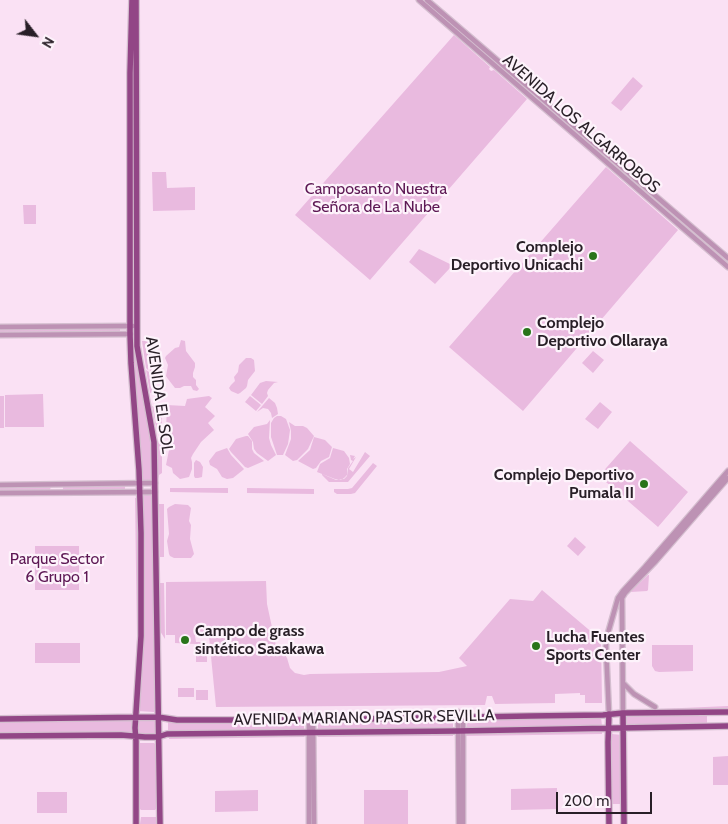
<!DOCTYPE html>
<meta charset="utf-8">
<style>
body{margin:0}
#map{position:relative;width:728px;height:824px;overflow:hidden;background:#fae1f4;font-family:Cabin,sans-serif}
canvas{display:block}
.north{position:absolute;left:10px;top:10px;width:50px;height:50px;-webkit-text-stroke:4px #fdf3fb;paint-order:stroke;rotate:120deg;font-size:14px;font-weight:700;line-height:20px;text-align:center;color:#281f27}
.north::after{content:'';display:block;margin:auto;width:18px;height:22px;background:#281f27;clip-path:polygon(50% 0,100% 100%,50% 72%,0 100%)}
.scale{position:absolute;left:556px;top:792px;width:96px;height:22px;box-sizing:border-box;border:2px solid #281f27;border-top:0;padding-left:6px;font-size:15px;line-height:18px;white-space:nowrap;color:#281f27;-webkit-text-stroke:4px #fdf3fb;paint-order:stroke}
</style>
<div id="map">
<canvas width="728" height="824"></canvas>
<div class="north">N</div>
<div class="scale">200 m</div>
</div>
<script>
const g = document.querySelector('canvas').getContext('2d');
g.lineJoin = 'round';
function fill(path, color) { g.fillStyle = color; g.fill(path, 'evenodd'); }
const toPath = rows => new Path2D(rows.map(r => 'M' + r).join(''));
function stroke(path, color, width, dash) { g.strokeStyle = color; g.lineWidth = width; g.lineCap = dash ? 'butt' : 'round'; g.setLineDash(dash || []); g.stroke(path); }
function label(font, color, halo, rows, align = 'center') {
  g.font = font + ' Cabin,sans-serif'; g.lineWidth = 4.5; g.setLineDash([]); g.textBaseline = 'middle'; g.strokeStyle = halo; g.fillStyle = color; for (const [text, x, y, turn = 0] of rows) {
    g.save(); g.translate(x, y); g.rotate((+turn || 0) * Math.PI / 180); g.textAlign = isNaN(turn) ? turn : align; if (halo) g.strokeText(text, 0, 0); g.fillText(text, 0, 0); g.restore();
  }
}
fill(toPath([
 [454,35,490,67,489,69,491,71,494,70,527,99,370,280,295,215],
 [633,77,643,86,621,111,611,103],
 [133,86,133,87,136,320,133,320,131,87],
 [606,167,678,230,523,411,449,347],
 [152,172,166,172,167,188,195,187,195,210,153,211],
 [23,205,36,205,36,224,24,224],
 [419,249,450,264,450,268,435,284,409,262],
 [0,329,120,329,120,331,0,332],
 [133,336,135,336,152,443,152,481,142,481,135,388],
 [181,340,185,341,186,351,195,363,195,367,193,373,193,377,196,380,196,385,199,389,197,391,193,390,191,386,184,386,180,388,175,388,168,379,166,376,168,365,165,358,166,356,175,348,179,347],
 [142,341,148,341,148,370,146,368],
 [593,351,604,360,593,373,582,363],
 [149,354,154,354,156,356,157,382,150,371],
 [246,358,251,358,254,360,255,371,248,380,247,386,246,388,240,393,238,394,231,391,229,388,231,385,235,381,234,377,238,372,239,365],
 [146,370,149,372,155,382,155,391,150,393],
 [266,381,278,382,274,383,268,390,267,393,268,396,262,404,251,395,260,383],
 [43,394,44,427,5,427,5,395],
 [0,396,4,396,4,428,0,428],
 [209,396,212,398,205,407,215,416,208,423,214,430,201,442,193,454,191,458,192,462,192,469,189,477,180,479,173,473,172,468,166,465,169,450,168,437,166,431,167,405,185,406,187,399],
 [250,396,261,405,256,411,245,402],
 [269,398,275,403,277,408,278,414,272,418,271,413,268,409,263,408,257,412],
 [600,402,612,412,598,429,585,419],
 [152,406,160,410,162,418,162,428,157,432],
 [277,416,281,416,286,419,290,430,288,444,283,455,277,455,271,437,271,423,274,418],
 [270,420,269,438,271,445,276,455,268,461,257,453,254,449,253,442,248,434,254,427,267,424],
 [289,422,295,426,303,426,307,428,314,436,308,449,297,460,293,461,285,455,291,439,291,431],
 [246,436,248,436,252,441,252,449,254,453,264,461,248,468,245,467,231,452,229,449,236,439],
 [314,437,325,440,332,447,329,457,321,461,316,468,313,469,298,461,310,450],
 [158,439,162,441,162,473,159,475,158,479,157,479],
 [630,441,688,492,658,527,599,476],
 [227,448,231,455,244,469,243,470,233,478,227,479,222,477,217,469,210,465,209,461,216,452],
 [333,448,344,451,349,458,350,464,347,469,347,475,344,478,341,480,335,479,317,472,320,464,330,458],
 [365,452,370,456,348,482,329,482,322,475,322,474,336,480,344,479,347,476,348,468,353,461,351,460,350,455,355,456,353,459,356,457,349,469,353,472],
 [196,460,200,462,203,467,202,477,198,478,195,478,194,476,194,463],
 [373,463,377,466,355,493,351,494,337,494,334,492,334,489,348,489,352,488],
 [51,486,50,490,0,491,0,487],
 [63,486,125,486,125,490,63,490],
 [170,488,228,488,228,493,170,492],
 [247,488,314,489,314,494,247,493],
 [144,494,152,494,155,607,155,709,154,712,138,711,143,636,143,497],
 [135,498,139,498,139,638,135,688,137,639],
 [159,504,164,504,164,557,160,557],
 [175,504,188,505,191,508,189,521,191,525,190,539,194,554,191,558,174,558,170,556,169,554,167,541,169,534,167,509,169,507],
 [575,537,586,547,578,556,567,546],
 [35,546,79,546,79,590,35,590],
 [648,575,649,575,648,590,647,591,631,592,632,590],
 [266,581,267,604,276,646,283,652,287,658,290,668,295,673,304,675,310,674,439,672,467,666,459,658,510,599,533,601,542,590,601,640,602,703,585,703,585,695,580,695,580,693,555,694,555,703,495,704,492,696,487,696,485,705,216,707,209,636,195,636,196,642,207,642,207,662,196,662,196,644,175,643,175,635,166,635,166,582],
 [159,583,164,583,165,639,160,631],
 [35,643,80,643,80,663,35,663],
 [652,645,693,645,693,671,659,672,655,671,652,666],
 [178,688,194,688,194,697,178,697],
 [196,690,208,690,208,700,196,700],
 [728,706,728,709,659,710,659,709],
 [128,714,128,716,0,717,0,715],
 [707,714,707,724,627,725,626,724,626,715],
 [601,717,602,726,467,728,467,719],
 [133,719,131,733,0,735,0,720],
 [137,720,156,720,155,735,137,735],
 [168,720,304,722,304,731,168,732],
 [453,720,453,728,318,731,318,722],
 [559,730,572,732,602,730,602,734,466,736,466,732],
 [453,733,453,736,426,736,318,737,318,735],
 [612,734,622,735,623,804,611,804,611,736],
 [264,735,279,737,304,735,304,737,169,739,169,736],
 [0,737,121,738,127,737,127,739,0,740],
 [140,743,154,743,156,745,157,808,155,810,141,810,140,809],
 [728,756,728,785,713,785,713,757],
 [557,788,557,809,511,810,511,789],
 [258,790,258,811,215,812,215,791],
 [364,790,408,790,408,824,364,824],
 [37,792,67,792,67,813,37,813],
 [141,817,156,817,157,824,140,824]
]), '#e9badf');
const minor = toPath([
 [419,0,728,267],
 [427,0,728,258],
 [0,327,133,326],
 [0,335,131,334],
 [0,485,155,483],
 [0,493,155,492],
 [623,683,634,694,655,707],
 [458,712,459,824],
 [623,713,622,598,625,593,655,562,728,478],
 [609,714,606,648,606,640,618,598,623,591,645,567,728,471],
 [309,715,309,824],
 [313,715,314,824],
 [463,824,463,712]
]);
const major = toPath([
 [132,0,130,73,130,334,131,363,139,470,141,533,141,636,135,728,136,741,136,824],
 [136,0,137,346,154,442,160,824],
 [623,713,624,824],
 [609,714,608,742,609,824],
 [0,719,158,717,177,720,309,720,530,716,603,715,623,713,728,712],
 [0,736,121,735,145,737,158,737,167,734,458,731,728,726]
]);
stroke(minor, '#d4becf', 7);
stroke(major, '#d4becf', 8);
stroke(minor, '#bd92b4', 4.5);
stroke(major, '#924686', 5.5);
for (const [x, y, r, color] of [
 [593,256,5,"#29741a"],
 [527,332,5,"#29741a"],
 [644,484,5,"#29741a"],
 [185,640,5,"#29741a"],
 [536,646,5,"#29741a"]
]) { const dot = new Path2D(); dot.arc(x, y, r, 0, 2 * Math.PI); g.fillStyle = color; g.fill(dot); stroke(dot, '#fdf3fb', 2); }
label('16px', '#281f27', '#fdf3fb', [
 ["AVENIDA LOS ALGARROBOS",581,124,41],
 ["AVENIDA EL SOL",159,395,82],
 ["AVENIDA MARIANO PASTOR SEVILLA",364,718,-1]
]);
label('16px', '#5d1854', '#fdf3fb', [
 ["Camposanto Nuestra",376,189],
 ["Señora de La Nube",376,207],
 ["Parque Sector",57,559],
 ["6 Grupo 1",57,577]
]);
label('bold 16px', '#281f27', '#fdf3fb', [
 ["Complejo",583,247,"right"],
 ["Deportivo Unicachi",583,265,"right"],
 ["Complejo",537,323],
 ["Deportivo Ollaraya",537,341],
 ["Complejo Deportivo",634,475,"right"],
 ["Pumala II",634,493,"right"],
 ["Campo de grass",195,631],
 ["sintético Sasakawa",195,649],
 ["Lucha Fuentes",546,637],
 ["Sports Center",546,655]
], 'left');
</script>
